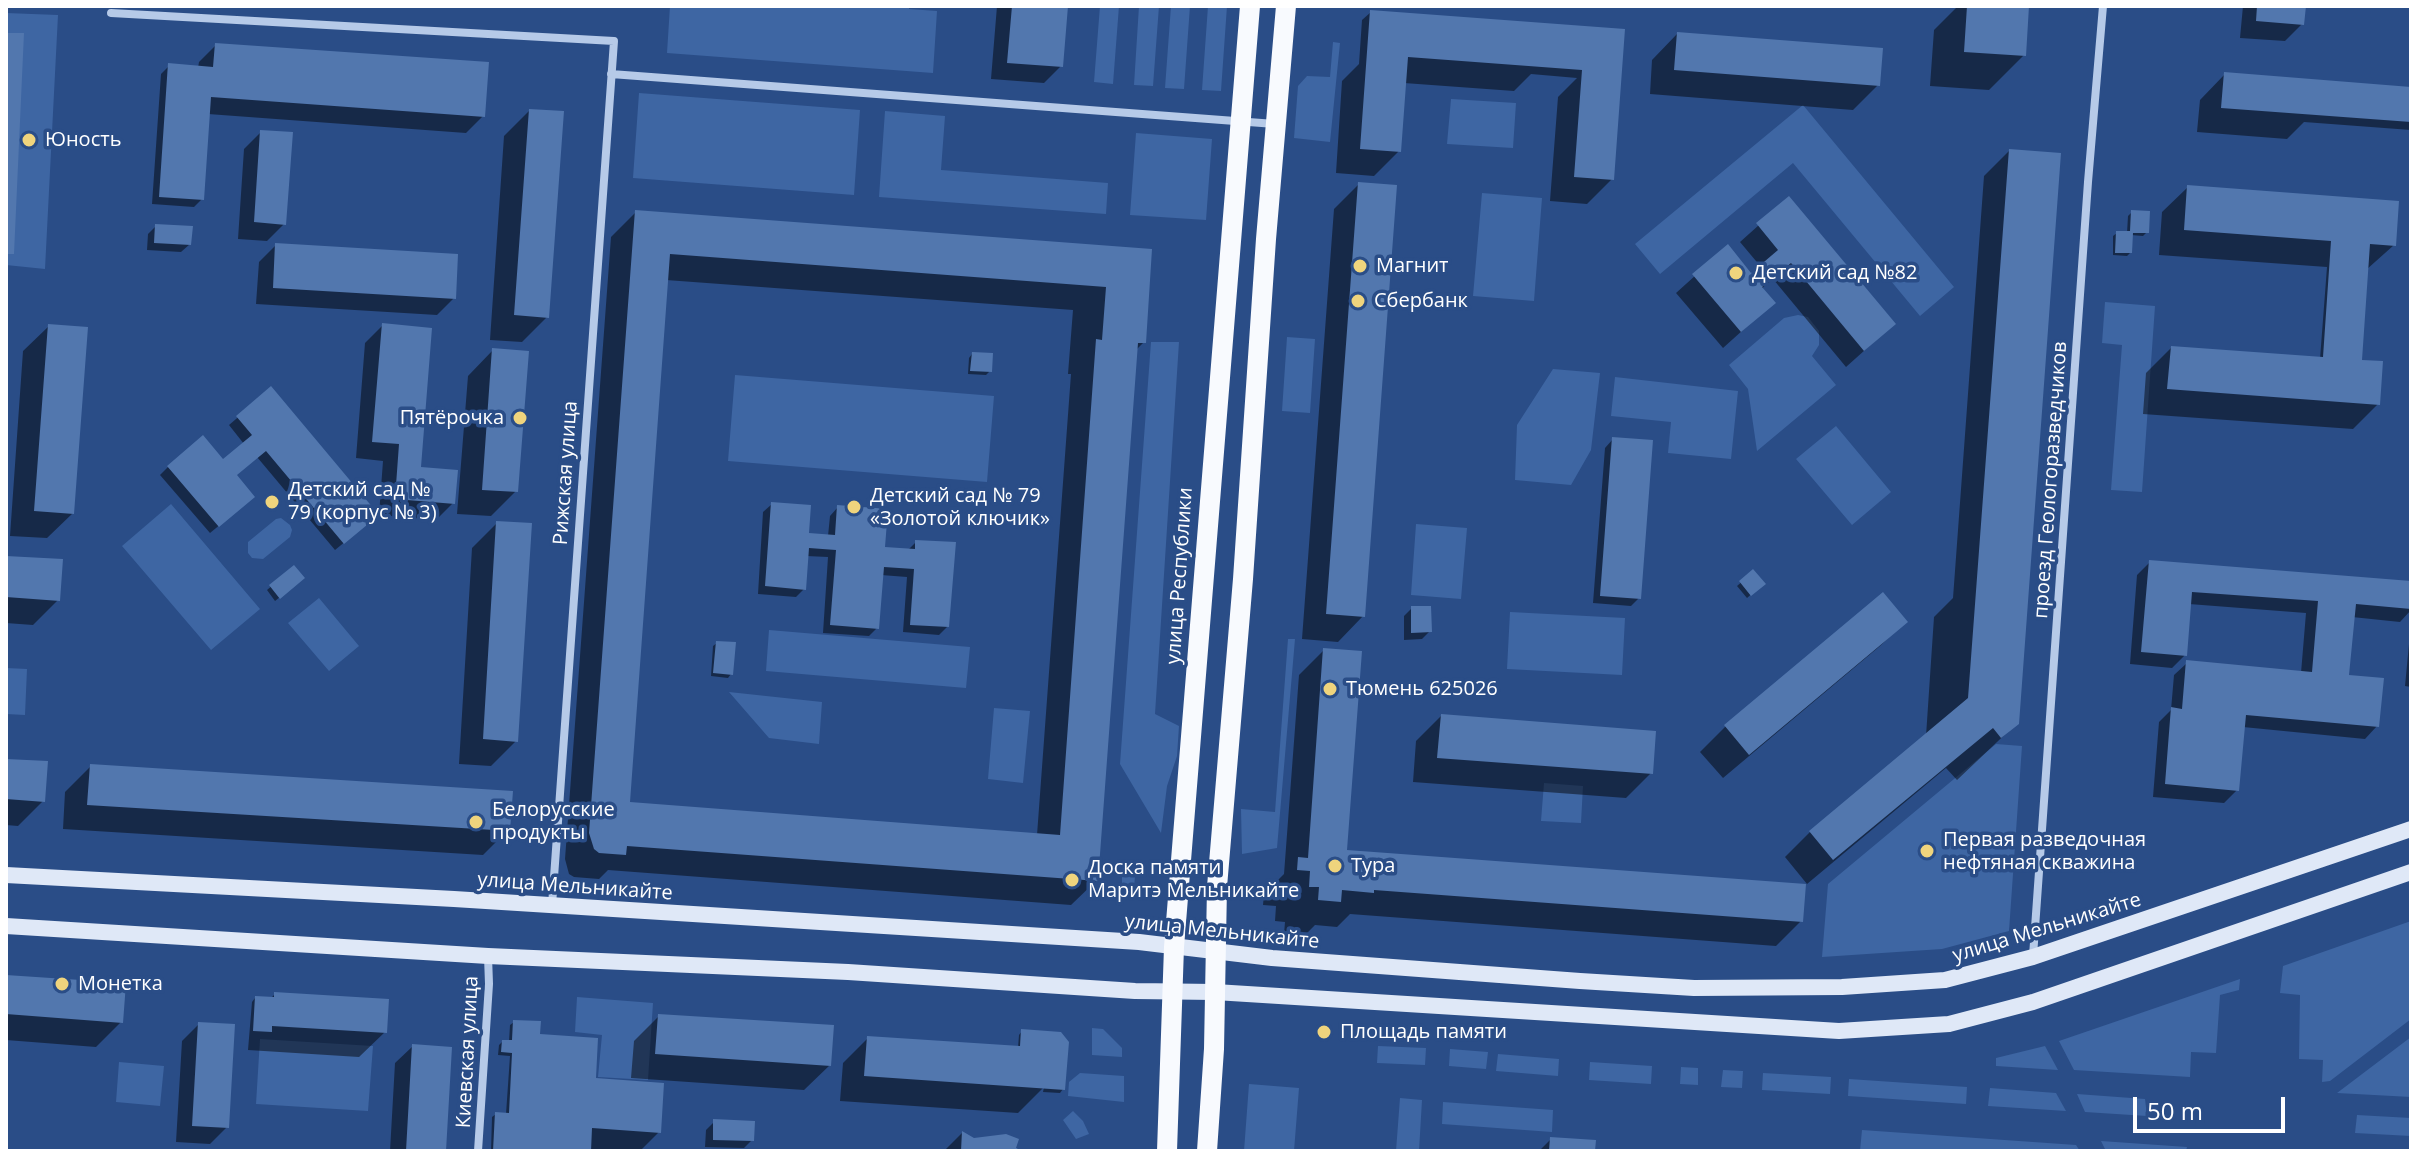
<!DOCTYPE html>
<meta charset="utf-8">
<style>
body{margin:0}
#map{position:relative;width:2417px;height:1157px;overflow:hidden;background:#2a4d87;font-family:"Open Sans",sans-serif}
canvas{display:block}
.frame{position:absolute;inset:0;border:8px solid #fff;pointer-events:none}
.scale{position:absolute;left:2133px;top:1097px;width:152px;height:36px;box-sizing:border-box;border:4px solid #fff;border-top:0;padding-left:10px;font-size:24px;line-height:28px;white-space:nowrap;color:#fff;-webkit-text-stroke:6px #2a4d87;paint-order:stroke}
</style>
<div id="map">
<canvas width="2417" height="1157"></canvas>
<div class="frame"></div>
<div class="scale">50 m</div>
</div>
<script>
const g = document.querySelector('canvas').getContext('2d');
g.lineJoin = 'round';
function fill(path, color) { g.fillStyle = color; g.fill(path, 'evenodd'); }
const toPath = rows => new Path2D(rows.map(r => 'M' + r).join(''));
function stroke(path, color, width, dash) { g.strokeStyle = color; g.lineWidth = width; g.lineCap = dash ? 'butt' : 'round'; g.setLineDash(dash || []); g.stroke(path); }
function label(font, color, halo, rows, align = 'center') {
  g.font = font + ' "Open Sans",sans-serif'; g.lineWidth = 7; g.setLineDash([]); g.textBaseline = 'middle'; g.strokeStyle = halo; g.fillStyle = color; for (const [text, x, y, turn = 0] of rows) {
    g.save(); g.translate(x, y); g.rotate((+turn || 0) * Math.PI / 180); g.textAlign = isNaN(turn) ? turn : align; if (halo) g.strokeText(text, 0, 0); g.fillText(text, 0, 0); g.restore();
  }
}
fill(toPath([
 [670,6,909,6,909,9,937,11,933,73,667,53],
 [1100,6,1119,6,1113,84,1094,82],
 [1139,6,1159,6,1153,86,1134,85],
 [1171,6,1190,6,1184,89,1165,88],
 [1208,6,1227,6,1221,91,1202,90],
 [6,13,58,15,45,269,6,265],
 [1333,42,1340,43,1330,142,1294,138,1298,86,1307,76,1330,77],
 [639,93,860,110,854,195,633,178],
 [1451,99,1516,103,1513,148,1447,144],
 [1803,105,1954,287,1920,316,1793,163,1660,274,1635,244],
 [885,111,945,116,941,170,1108,183,1106,214,879,197],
 [1136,133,1212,139,1206,220,1130,215],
 [1482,193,1542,198,1534,301,1473,296],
 [2105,302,2155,306,2142,492,2111,490,2122,345,2102,343],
 [1798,315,1808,317,1819,331,1819,345,1812,356,1836,385,1757,451,1748,389,1729,365,1784,318],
 [1287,337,1315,339,1310,413,1282,411],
 [1151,342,1179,342,1155,714,1179,726,1177,756,1167,786,1161,833,1120,764],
 [1553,369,1600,373,1591,450,1571,485,1515,480,1517,425],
 [735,375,994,396,987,482,728,461],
 [1615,377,1738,391,1731,459,1668,453,1671,422,1611,416],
 [1836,426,1891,492,1852,525,1796,459],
 [171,504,260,609,211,650,122,546],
 [281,518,290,525,292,530,290,537,263,559,252,558,248,553,248,542,276,519],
 [1416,524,1467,528,1461,599,1411,595],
 [319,598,359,646,329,671,288,623],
 [1510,612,1625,618,1622,675,1507,669],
 [769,630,970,647,966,688,766,671],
 [1288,639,1295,639,1277,848,1242,854,1241,809,1275,812],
 [6,668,27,669,25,715,6,714],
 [729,692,822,702,819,744,769,738],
 [994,708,1030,711,1023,783,988,779],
 [1996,744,2022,746,2009,931,1942,949,1822,957,1828,884],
 [1544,783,1583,786,1581,823,1541,821],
 [1132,864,1136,864,1134,888,1122,888,1122,872],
 [2411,921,2411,1019,2330,1081,2322,1082,2323,1060,2299,1059,2300,995,2280,993,2283,966],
 [2240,979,2239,990,2220,995,2216,1053,2191,1052,2190,1077,2074,1070,2059,1041],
 [577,997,653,1003,648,1080,598,1077,602,1035,575,1032],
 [1092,1028,1103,1029,1122,1048,1122,1057,1092,1055],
 [2411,1037,2411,1097,2337,1093],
 [260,1039,373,1046,368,1111,256,1104],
 [1378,1046,1426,1048,1425,1065,1377,1063],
 [2045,1046,2058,1070,1996,1066,1996,1058],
 [1450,1049,1488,1052,1486,1069,1449,1066],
 [1498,1054,1559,1059,1558,1076,1496,1071],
 [119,1062,164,1066,160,1106,116,1102],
 [1590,1062,1652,1066,1651,1084,1589,1080],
 [1681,1067,1698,1068,1698,1085,1680,1084],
 [1723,1070,1743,1071,1742,1088,1721,1087],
 [1080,1073,1124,1076,1124,1102,1068,1096,1069,1082],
 [1763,1073,1831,1077,1830,1094,1762,1090],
 [1849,1079,1967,1087,1966,1104,1848,1096],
 [1249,1084,1299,1088,1294,1151,1244,1151],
 [1990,1088,2056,1093,2066,1111,1988,1106],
 [2077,1094,2145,1099,2147,1116,2085,1112],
 [1400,1098,1422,1100,1419,1151,1396,1151],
 [1443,1102,1553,1110,1552,1132,1442,1124],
 [1073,1111,1083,1121,1089,1134,1076,1139,1063,1120],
 [2357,1115,2411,1118,2411,1136,2355,1133],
 [1862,1130,2076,1145,2080,1151,1860,1151],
 [2101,1141,2187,1147,2186,1151,2106,1151]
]), '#3e66a3');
fill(toPath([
 [997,6,1066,6,1061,66,1044,83,991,79],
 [1958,6,2027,6,2024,55,1989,90,1930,86,1934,30],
 [2243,6,2304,6,2302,24,2285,41,2240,38],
 [1371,12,1619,72,1612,179,1587,204,1550,201,1558,97,1577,78,1531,74,1514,91,1404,83,1399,151,1374,176,1336,173,1342,81,1359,64,1362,20],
 [1677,34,1878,85,1853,110,1650,94,1652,60],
 [216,45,483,116,466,133,208,114,202,199,194,207,152,204,161,74,169,66,198,68,199,62],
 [2225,74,2411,89,2411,130,2304,122,2287,139,2197,132,2200,100],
 [529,111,547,317,522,342,490,340,504,136],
 [261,132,284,224,267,241,238,239,244,149],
 [2009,151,2017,723,1957,780,1946,768,1807,884,1785,857,1810,832,1926,736,1934,617,1953,598,1984,176],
 [1359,184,1363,616,1338,642,1302,639,1334,209],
 [2188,187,2394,245,2366,270,2360,362,2378,404,2353,429,2143,414,2146,373,2171,348,2320,359,2327,267,2159,255,2162,212],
 [1788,199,1894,324,1846,367,1773,279,1761,289,1773,303,1723,348,1676,293,1727,247,1751,275,1761,267,1740,242],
 [636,212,1150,251,1144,342,1136,350,1097,880,1071,905,608,870,599,879,574,877,569,874,565,859,611,237],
 [666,280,1073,310,1068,374,1071,374,1037,835,628,804],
 [2132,212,2147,232,2143,236,2131,235,2130,253,2127,256,2113,255,2113,236,2117,233,2127,233,2128,216],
 [156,226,190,244,181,252,147,250,148,234],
 [276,245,454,298,437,315,256,304,259,262],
 [383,325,419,469,453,503,436,520,379,515,383,461,356,458,365,343],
 [49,326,73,513,47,538,10,536,23,351],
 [493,350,516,491,491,516,457,514,468,376],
 [972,354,990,371,986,375,968,374,969,358],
 [271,389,368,523,335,550,257,457,235,476,244,505,210,533,160,475,168,467,223,461,244,444,229,425],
 [1613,439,1639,598,1631,606,1593,603,1605,448],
 [772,504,807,535,828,536,830,516,838,507,883,549,907,551,916,542,947,627,939,635,903,632,907,577,881,575,877,628,869,636,823,633,828,557,806,556,804,589,796,597,758,594,763,512],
 [497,523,516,741,491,766,459,764,472,548],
 [6,558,58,600,33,625,6,623],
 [2150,562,2411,583,2411,610,2400,622,2352,617,2347,677,2377,726,2365,739,2243,727,2237,790,2224,803,2153,797,2159,722,2171,710,2174,675,2187,663,2301,673,2306,613,2189,604,2185,655,2172,668,2130,664,2137,575],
 [293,568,299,582,275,601,267,590],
 [1753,572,1763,584,1747,598,1737,586],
 [1882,595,1905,622,1880,646,1723,778,1700,752,1725,727],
 [1412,608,1430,631,1422,639,1404,640,1404,616],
 [2411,623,2411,687,2405,686],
 [717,643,731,674,728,678,711,676,713,646],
 [1324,650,1345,851,1801,921,1776,946,1350,914,1337,927,1315,925,1304,936,1284,934,1285,922,1275,921,1276,906,1263,905,1264,894,1284,874,1299,675],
 [1441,716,1651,773,1626,798,1413,782,1416,741],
 [6,761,43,801,18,826,6,825],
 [91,766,508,830,483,855,63,829,65,792],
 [6,977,121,1022,96,1047,6,1040],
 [275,994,385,1032,359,1057,248,1050,252,1002,255,998,270,999],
 [659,1016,830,1065,804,1090,631,1078,634,1041],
 [514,1022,538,1036,659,1132,640,1151,491,1151,492,1117,496,1114,506,1114,510,1056,498,1055,499,1045,502,1042,509,1042,510,1025],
 [199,1024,227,1127,210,1144,176,1142,182,1041],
 [1022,1031,1063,1089,1060,1093,1043,1092,1044,1087,1018,1113,840,1101,843,1063,868,1038,1018,1048,1019,1035],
 [413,1046,444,1151,390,1151,395,1063],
 [714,1122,752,1140,744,1148,705,1147,706,1130],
 [962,1133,974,1140,1018,1151,944,1151],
 [1551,1139,1593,1151,1539,1151]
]), '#0007');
fill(toPath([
 [1012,6,1068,6,1063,67,1007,63],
 [1967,6,2029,6,2026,56,1964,52],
 [2257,6,2306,6,2304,25,2256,21],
 [1370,10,1625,29,1614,180,1574,177,1582,70,1408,57,1401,152,1360,149],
 [1677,32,1883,48,1880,86,1674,70],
 [6,33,24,33,14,254,6,254],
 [215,43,489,62,485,117,211,97,204,200,159,197,168,63,213,67],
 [2224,72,2411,87,2411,122,2221,108],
 [529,109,564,111,549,318,514,315],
 [260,130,293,132,286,225,254,222],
 [2009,149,2061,153,2019,724,2001,738,1993,728,1833,860,1809,831,1968,698],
 [1358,182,1397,185,1365,617,1326,614],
 [2187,185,2399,201,2396,246,2370,244,2362,360,2383,361,2380,405,2167,389,2171,346,2323,357,2331,241,2184,230],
 [1789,196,1896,324,1864,351,1791,263,1762,287,1776,303,1741,332,1692,274,1728,244,1751,273,1778,250,1756,223],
 [635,210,1152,249,1146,343,1138,343,1098,881,627,846,626,855,599,853,594,849,589,833],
 [670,254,1106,287,1102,340,1096,339,1060,835,630,802],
 [2131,210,2150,211,2149,233,2133,233,2132,253,2115,253,2116,231,2130,231],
 [155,224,193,226,191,245,154,243],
 [275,243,458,254,456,299,273,288],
 [382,323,432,328,421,467,458,470,455,504,395,499,399,444,372,442],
 [48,324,88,327,74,514,34,511],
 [492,348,529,351,518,492,482,490],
 [972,352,993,353,992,372,970,371],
 [271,386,379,515,344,544,266,451,237,475,255,497,219,527,167,466,203,435,223,459,252,435,236,416],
 [1612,437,1653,440,1641,599,1600,596],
 [771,502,811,505,809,533,835,535,837,505,888,509,885,547,915,549,915,540,956,542,949,627,910,625,914,569,884,567,879,629,830,625,836,550,809,548,806,590,765,586],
 [496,521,532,523,518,742,483,739],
 [6,556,63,559,60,601,6,597],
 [2149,560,2411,581,2411,609,2356,604,2349,675,2384,678,2379,727,2246,715,2239,791,2165,784,2171,707,2182,709,2186,660,2312,672,2318,601,2192,592,2187,656,2141,652],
 [294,565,305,578,280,599,269,585],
 [1753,569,1766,584,1751,596,1739,581],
 [1883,592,1908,622,1749,755,1724,725],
 [1411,606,1431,606,1432,632,1411,633],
 [716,641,736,642,733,675,713,673],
 [1323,648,1362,651,1347,850,1806,884,1803,922,1374,890,1374,893,1342,890,1341,902,1318,900,1319,887,1309,887,1310,871,1297,870,1298,857,1308,858],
 [1441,714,1656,731,1653,774,1437,758],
 [6,759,48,761,45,802,6,799],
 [90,764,513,791,510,831,87,805],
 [6,975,126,983,123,1023,6,1014],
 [274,992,389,999,387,1033,272,1026,272,1032,253,1031,255,996,274,997],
 [658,1014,834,1025,831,1066,655,1054],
 [513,1020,541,1021,540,1034,598,1038,596,1078,664,1083,661,1133,592,1128,591,1151,493,1151,495,1112,509,1113,512,1053,501,1052,502,1040,512,1040],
 [198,1022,235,1024,229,1128,192,1126],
 [1021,1029,1061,1032,1069,1042,1065,1090,864,1076,867,1036,1020,1046],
 [412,1044,452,1047,446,1151,406,1151],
 [713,1119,755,1121,754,1141,713,1140],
 [962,1131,974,1138,1006,1134,1019,1139,1016,1148,1022,1151,961,1151],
 [1550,1137,1596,1140,1595,1151,1549,1151]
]), '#5277ae');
stroke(toPath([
 [111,13,614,41,552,905],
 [611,74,1275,124],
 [2033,956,2088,182,2103,6],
 [478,1151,489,984,488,956]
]), '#b6cae8', 8);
stroke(toPath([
 [6,875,454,899,1139,942,1272,958,1580,981,1694,988,1842,987,1945,980,2033,957,2411,829],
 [6,926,488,956,848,972,1135,991,1215,992,1839,1031,1949,1024,2033,1002,2411,872]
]), '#dfe8f7', 16);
stroke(toPath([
 [1167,1151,1174,947,1250,6],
 [1207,1151,1214,1049,1217,887,1243,579,1266,239,1286,6]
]), '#f8fafe', 20);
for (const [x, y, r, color] of [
 [29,140,8,"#efd47d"],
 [1360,266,8,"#efd47d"],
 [1736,273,8,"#efd47d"],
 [1358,301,8,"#efd47d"],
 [520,418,8,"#efd47d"],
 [272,502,8,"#efd47d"],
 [854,507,8,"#efd47d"],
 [1330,689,8,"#efd47d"],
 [476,822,8,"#efd47d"],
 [1927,851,8,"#efd47d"],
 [1335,866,8,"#efd47d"],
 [1072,880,8,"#efd47d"],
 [62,984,8,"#efd47d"],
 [1324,1032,8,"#efd47d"]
]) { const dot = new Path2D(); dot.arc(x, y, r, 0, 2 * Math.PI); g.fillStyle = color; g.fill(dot); stroke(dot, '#2a4d87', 3); }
label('20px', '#fff', '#2a4d87', [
 ["Юность",45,140],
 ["Магнит",1376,266],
 ["Детский сад №82",1752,273],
 ["Сбербанк",1374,301],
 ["Пятёрочка",504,418,"right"],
 ["Детский сад №",288,490],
 ["79 (корпус № 3)",288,513],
 ["Детский сад № 79",870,496],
 ["«Золотой ключик»",870,519],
 ["Тюмень 625026",1346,689],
 ["Белорусские",492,810],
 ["продукты",492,833],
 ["Первая разведочная",1943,840],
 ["нефтяная скважина",1943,863],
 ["Тура",1351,866],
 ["Доска памяти",1088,868],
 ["Маритэ Мельникайте",1088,891],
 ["Монетка",78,984],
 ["Площадь памяти",1340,1032]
], 'left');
label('20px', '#fff', '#2a4d87', [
 ["Рижская улица",566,473,-86],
 ["проезд Геологоразведчиков",2051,480,-86],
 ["улица Республики",1180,576,-86],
 ["улица Мельникайте",575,887,4],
 ["улица Мельникайте",2047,928,-17],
 ["улица Мельникайте",1222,932,6],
 ["Киевская улица",468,1052,-87]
]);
</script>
